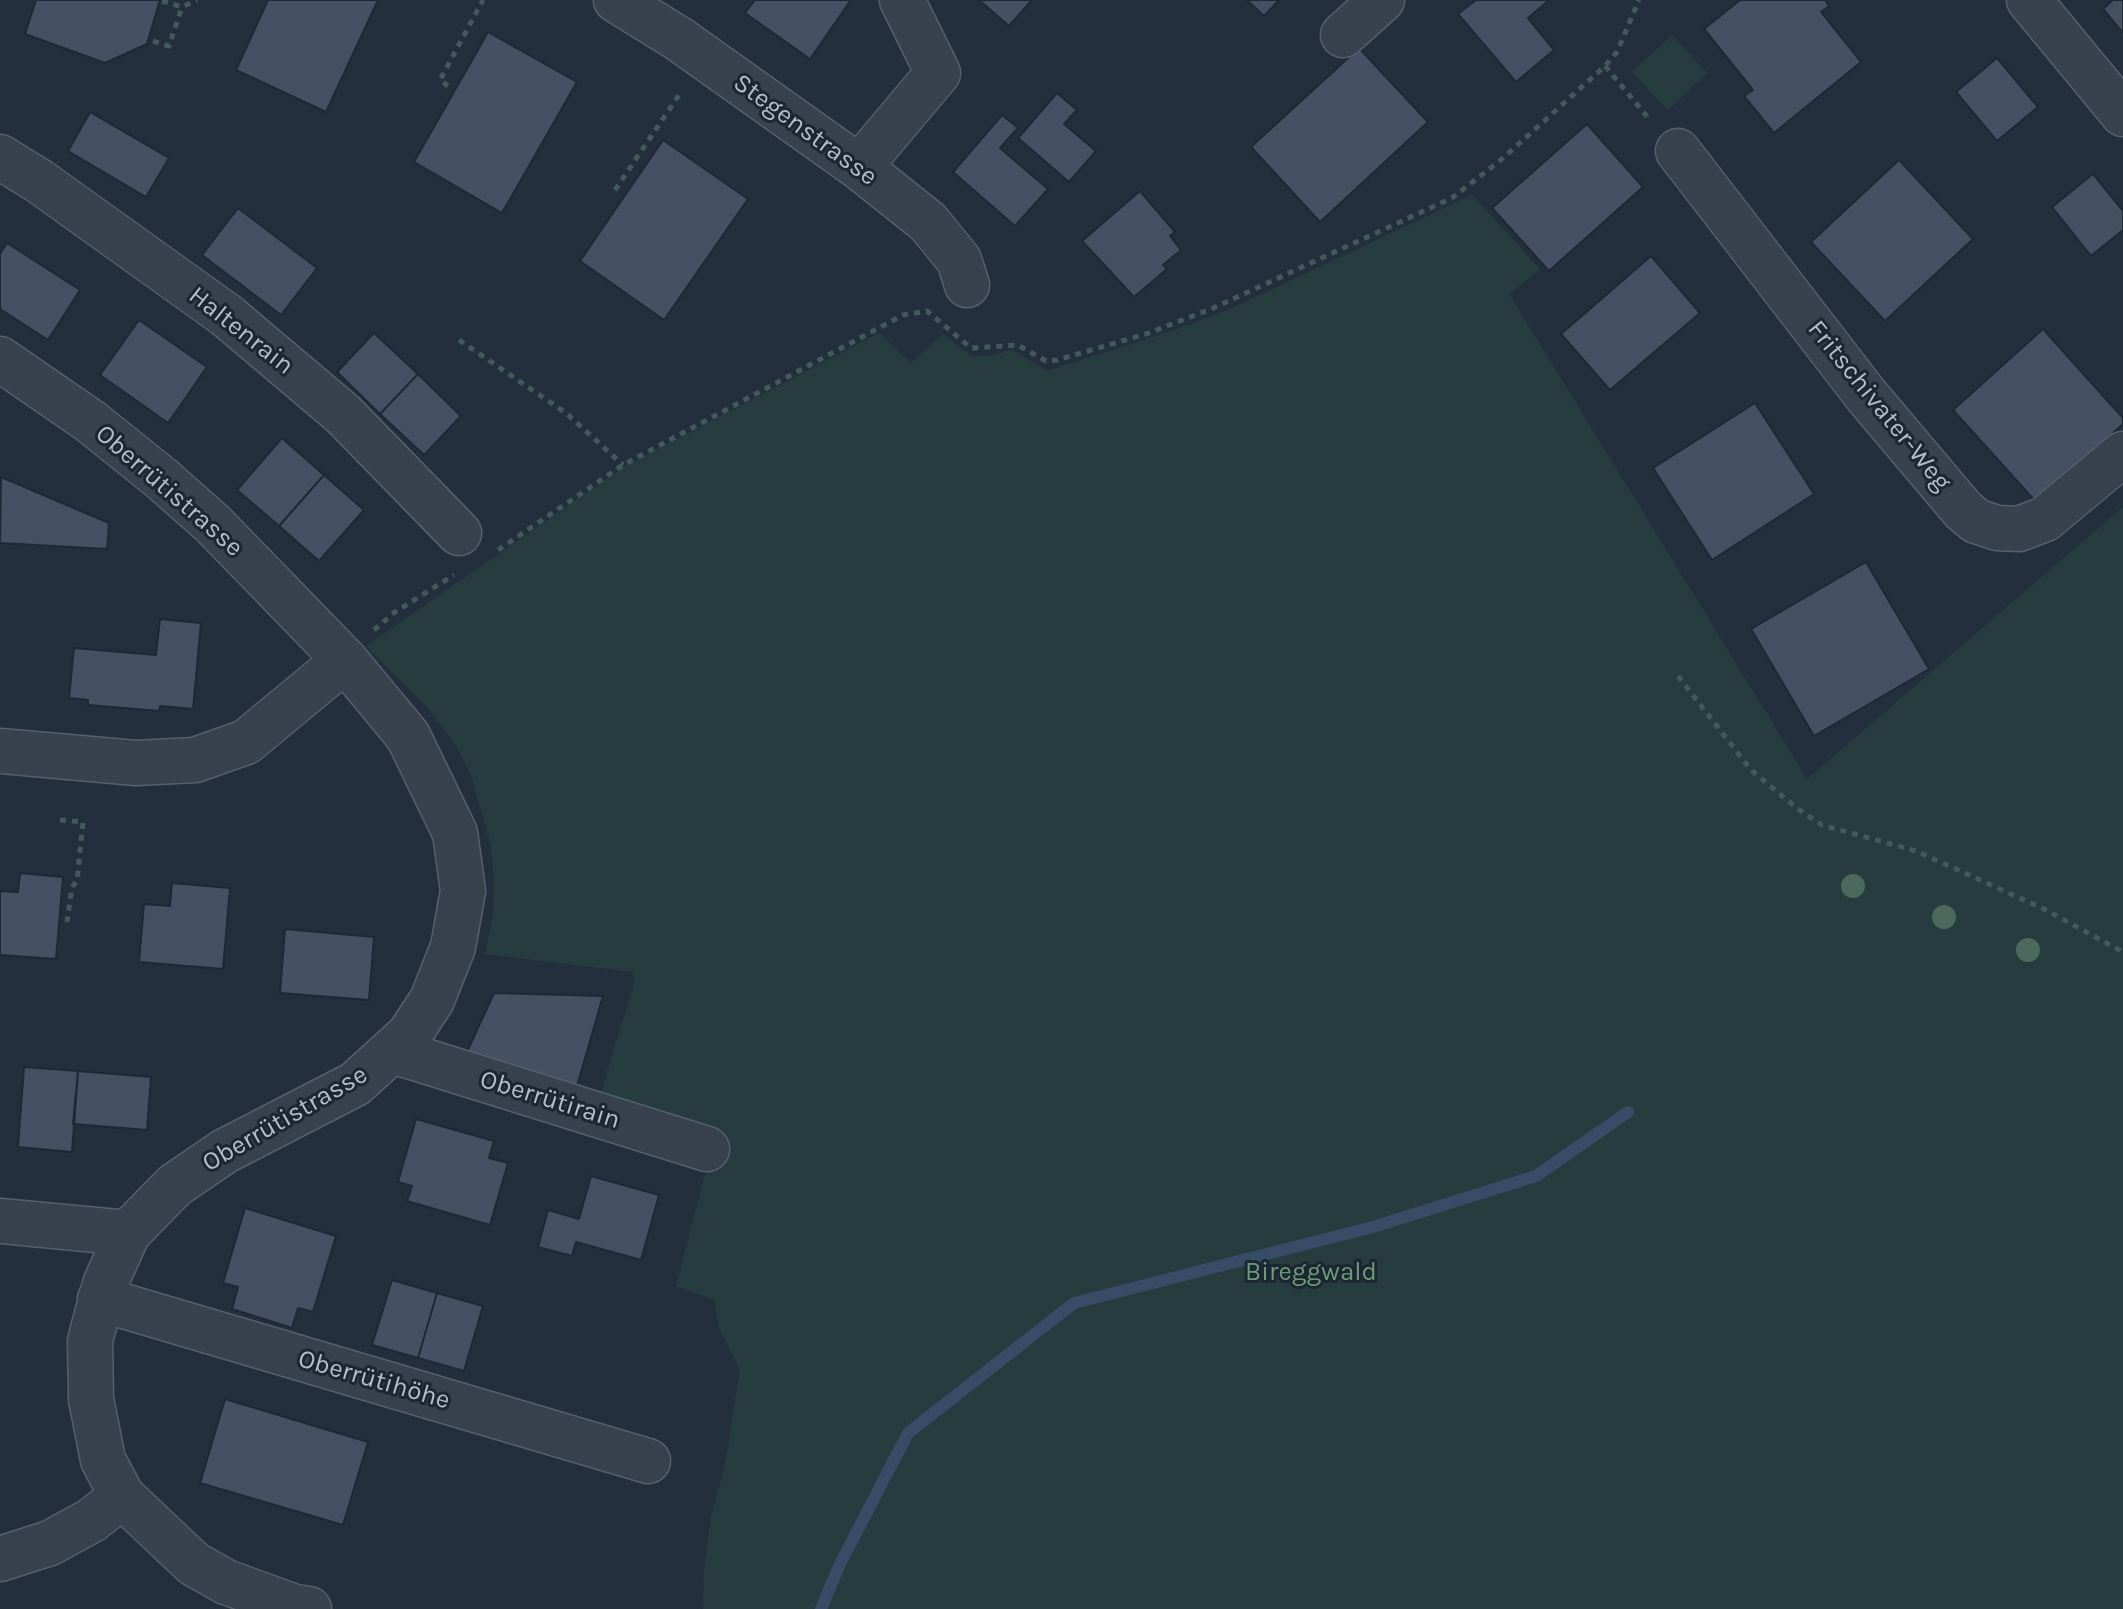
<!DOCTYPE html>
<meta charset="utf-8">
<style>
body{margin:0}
canvas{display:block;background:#242f3e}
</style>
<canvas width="2123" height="1609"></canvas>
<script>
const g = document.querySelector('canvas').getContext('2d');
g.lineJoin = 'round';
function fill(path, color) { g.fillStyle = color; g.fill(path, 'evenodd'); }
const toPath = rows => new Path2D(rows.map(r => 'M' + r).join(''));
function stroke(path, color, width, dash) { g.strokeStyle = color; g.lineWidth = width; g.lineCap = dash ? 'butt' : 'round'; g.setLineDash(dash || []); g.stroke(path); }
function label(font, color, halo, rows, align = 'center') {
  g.font = font + ' Karla,sans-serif'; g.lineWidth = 6; g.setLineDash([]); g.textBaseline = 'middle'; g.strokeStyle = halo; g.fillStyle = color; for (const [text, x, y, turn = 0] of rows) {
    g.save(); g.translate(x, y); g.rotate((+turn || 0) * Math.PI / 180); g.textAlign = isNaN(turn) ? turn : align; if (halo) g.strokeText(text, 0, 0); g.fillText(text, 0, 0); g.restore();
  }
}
fill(toPath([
 [1672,35,1707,73,1668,110,1632,72],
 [1472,195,1540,269,1509,294,1807,779,2123,507,2123,1609,703,1609,704,1570,711,1517,725,1464,740,1370,719,1328,714,1300,676,1286,715,1136,598,1102,634,983,633,972,485,954,493,914,494,881,491,846,471,775,457,747,428,708,366,646,624,467,879,333,911,363,943,334,972,356,989,356,1012,350,1047,371,1175,330,1230,309]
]), '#263c3f');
stroke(toPath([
 [821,1609,839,1566,908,1433,1074,1303,1373,1227,1536,1176,1628,1112]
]), '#394c67', 12);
const building = toPath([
 [36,0,160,0,147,44,105,63,25,34,36,0],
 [268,0,378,0,326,112,236,70,268,0],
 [755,0,851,0,810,59,745,13,755,0],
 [979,0,1032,0,1009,26,979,0],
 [1247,0,1279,0,1264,16,1247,0],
 [1476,0,1549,0,1528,18,1554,50,1516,82,1458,14,1476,0],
 [1740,0,1825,0,1829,6,1821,12,1861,62,1774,133,1744,96,1753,90,1704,29,1740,0],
 [2113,0,2123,0,2123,33,2103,9,2113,0],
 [488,32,577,82,502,213,414,162,488,32],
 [1359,48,1428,122,1320,222,1251,147,1359,48],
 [1997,58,2038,107,1997,141,1956,92,1997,58],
 [1057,93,1077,110,1064,124,1096,151,1069,182,1018,138,1057,93],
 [90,112,169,158,146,197,68,151,90,112],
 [1002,115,1018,128,1000,148,1048,189,1015,226,953,172,1002,115],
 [1587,124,1643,187,1549,271,1492,208,1587,124],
 [663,140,748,199,664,320,580,261,663,140],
 [1899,160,1973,239,1885,321,1811,242,1899,160],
 [2093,174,2123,211,2123,230,2091,256,2052,207,2093,174],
 [1140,191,1175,232,1170,236,1181,250,1163,265,1167,269,1134,297,1082,241,1140,191],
 [238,208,317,268,281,315,202,255,238,208],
 [7,243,80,290,48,340,0,309,0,254,7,243],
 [1651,256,1700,313,1610,390,1561,334,1651,256],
 [139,320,207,367,168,423,100,375,139,320],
 [2043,329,2123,418,2123,424,2036,502,1953,410,2043,329],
 [374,333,418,374,380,414,337,372,374,333],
 [418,374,461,416,424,455,380,414,418,374],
 [1755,403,1814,494,1712,560,1653,468,1755,403],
 [282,438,324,475,279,526,237,490,282,438],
 [324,475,364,510,319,561,279,526,324,475],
 [1,477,109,523,107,549,0,543,1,477],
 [1866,562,1929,669,1814,736,1751,629,1866,562],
 [160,619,201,623,193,709,160,706,159,711,88,705,88,700,69,698,74,648,156,655,160,619],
 [20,873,63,877,56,959,0,955,0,891,18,892,20,873],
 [172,883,230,888,223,969,139,962,144,904,170,906,172,883],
 [285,929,374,937,369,1000,280,993,285,929],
 [494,993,603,996,577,1086,460,1067,494,993],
 [24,1067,78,1071,72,1152,18,1147,24,1067],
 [78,1071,151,1077,147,1130,73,1124,78,1071],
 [416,1119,494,1141,489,1158,508,1163,490,1225,407,1201,412,1186,398,1182,416,1119],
 [591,1176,659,1195,641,1260,576,1242,572,1256,538,1247,548,1210,579,1219,591,1176],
 [245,1208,336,1236,313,1312,298,1308,292,1328,232,1309,238,1287,223,1283,245,1208],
 [392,1280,437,1293,418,1358,372,1345,392,1280],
 [437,1293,483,1306,464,1371,418,1358,437,1293],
 [225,1399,368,1442,343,1525,200,1483,225,1399]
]);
fill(building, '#455162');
stroke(building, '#1f2835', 2);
const minor = toPath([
 [616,0,679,39,859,167,928,222,959,260,967,285],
 [2029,0,2123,114],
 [1343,35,1382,0],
 [1678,151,1866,395,1963,510,1976,521,1997,528,2019,529,2045,519,2123,454],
 [0,157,39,181,226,315,343,414,459,533],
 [859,167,938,73,902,0],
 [0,359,90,421,161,478,213,524,345,660,408,736,455,833,463,891,453,947,432,1000,409,1035,355,1084,225,1151,175,1185,128,1233,105,1284,90,1341,91,1399,103,1460,122,1496,194,1564,226,1582,295,1607,309,1609],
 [0,751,136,763,195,760,246,742,345,660],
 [393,1051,707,1149],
 [0,1221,128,1233],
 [100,1299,648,1461],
 [0,1559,50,1543,92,1520,122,1496]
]);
stroke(minor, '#565f6c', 47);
stroke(toPath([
 [162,1,182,7,197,0],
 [153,41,169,46,182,7],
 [1605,66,1650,120],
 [448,86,440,80,483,0],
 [615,190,681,92],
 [459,340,566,413,623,465],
 [498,550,623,465,903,315,927,311,971,348,1018,345,1046,361,1057,360,1146,334,1211,309,1452,198,1502,159,1605,66,1617,52,1639,0],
 [374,630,395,612,454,575],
 [1678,676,1751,770,1798,809,1822,825,1916,851,2044,909,2123,952],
 [60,820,83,822,77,881,72,887,67,922]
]), '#44595c', 5, [6, 6]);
stroke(minor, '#38414e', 44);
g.fillStyle = '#4b6a5d';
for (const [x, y] of [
 [1853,886],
 [1944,917],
 [2028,950]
]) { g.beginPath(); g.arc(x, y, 12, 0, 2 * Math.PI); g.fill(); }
label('26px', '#b4bcc9', '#1d2633', [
 ["Stegenstrasse",805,130,36],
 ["Haltenrain",241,331,38],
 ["Fritschivater-Weg",1879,406,51],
 ["Oberrütistrasse",169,491,41],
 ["Oberrütirain",550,1100,17],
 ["Oberrütistrasse",285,1119,-30],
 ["Oberrütihöhe",374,1380,16]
]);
label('26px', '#6b9a76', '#1d2633', [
 ["Bireggwald",1311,1273]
]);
</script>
